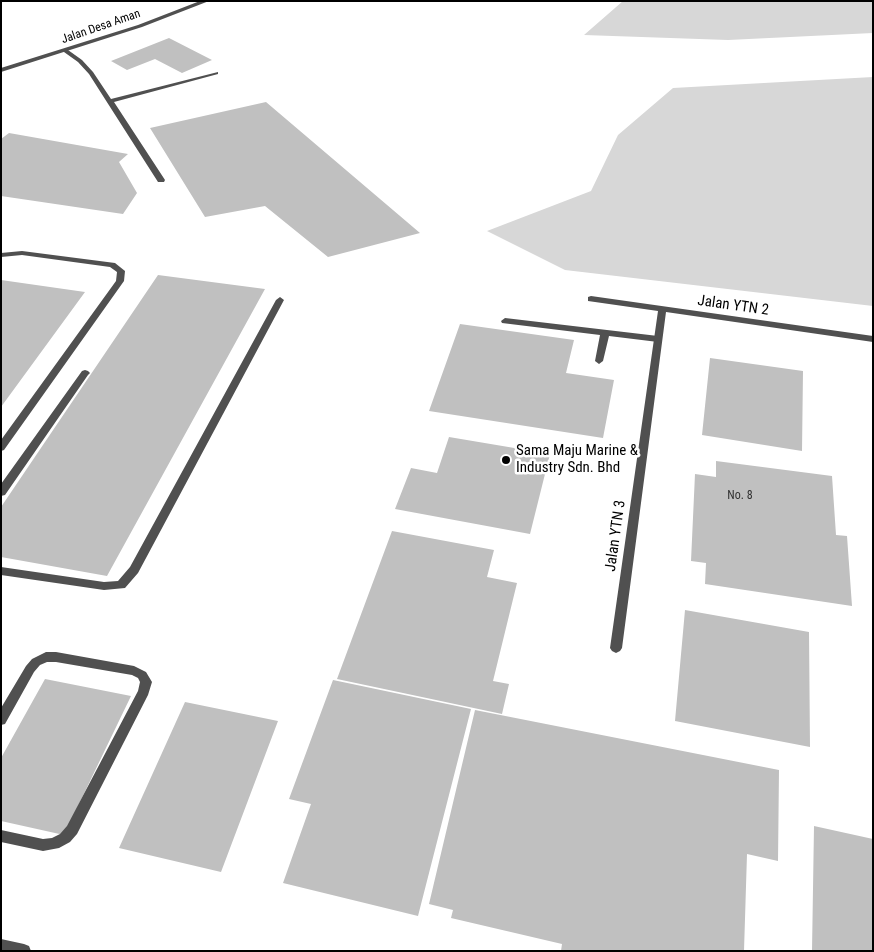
<!DOCTYPE html>
<style>
body{margin:0}
#map{position:relative;width:874px;height:952px;overflow:hidden;background:#fff;font-family:"Roboto Condensed",sans-serif}
canvas{display:block}
.frame{position:absolute;inset:0;border:2px solid #000;pointer-events:none}
</style>
<div id="map">
<canvas width="874" height="952"></canvas>
<div class="frame"></div>
</div>
<script>
const g = document.querySelector('canvas').getContext('2d');
g.lineJoin = 'round';
function fill(path, color) { g.fillStyle = color; g.fill(path, 'evenodd'); }
const toPath = rows => new Path2D(rows.map(r => 'M' + r).join(''));
function stroke(path, color, width, dash) { g.strokeStyle = color; g.lineWidth = width; g.lineCap = dash ? 'butt' : 'round'; g.setLineDash(dash || []); g.stroke(path); }
function label(font, color, halo, rows, align = 'center') {
  g.font = font + ' "Roboto Condensed",sans-serif'; g.lineWidth = 5; g.setLineDash([]); g.textBaseline = 'middle'; g.strokeStyle = halo; g.fillStyle = color; for (const [text, x, y, turn = 0] of rows) {
    g.save(); g.translate(x, y); g.rotate((+turn || 0) * Math.PI / 180); g.textAlign = isNaN(turn) ? turn : align; if (halo) g.strokeText(text, 0, 0); g.fillText(text, 0, 0); g.restore();
  }
}
fill(toPath([
 [623,1,873,1,873,33,728,40,584,35],
 [873,77,873,306,565,270,487,231,591,191,618,135,673,88]
]), '#d7d7d7');
fill(toPath([
 [169,38,212,60,182,73,155,59,127,70,111,61],
 [266,102,420,233,328,257,265,206,205,217,150,128],
 [9,133,128,154,119,162,137,193,123,214,1,196,1,139],
 [158,275,265,289,107,576,1,557,1,507],
 [1,280,85,292,1,407],
 [460,324,574,340,566,373,614,380,603,438,429,411],
 [710,358,803,371,802,451,702,435],
 [449,437,550,454,530,534,395,509,411,468,437,473],
 [716,461,832,476,836,535,847,536,852,606,705,584,706,563,691,561,695,474,716,477],
 [392,531,494,550,487,577,517,583,493,681,509,684,502,714,337,679],
 [685,610,809,632,810,747,675,721],
 [45,679,131,696,64,835,1,821,1,758],
 [333,680,471,709,418,916,283,883,311,804,289,799],
 [185,702,278,721,221,872,119,848],
 [475,710,779,770,778,861,747,854,744,951,561,951,562,944,451,918,453,910,429,904],
 [814,826,873,839,873,951,812,951]
]), '#c0c0c0');
fill(toPath([
 [64,50,68,50,82,60,93,72,111,99,218,72,218,74,114,102,165,180,164,182,158,182,89,74,78,62,64,52,64,50],
 [22,251,115,263,125,271,124,281,4,450,1,451,1,440,116,281,117,272,110,267,22,255,1,257,1,253,22,251],
 [280,297,284,300,138,573,125,588,104,590,1,575,1,567,104,582,118,581,130,567,276,300,280,297],
 [505,318,658,336,662,339,658,342,609,336,603,361,599,364,595,361,600,335,502,323,501,321,505,318],
 [85,370,88,371,90,373,88,375,5,495,1,496,1,484,82,371,85,370],
 [46,652,56,652,134,666,146,672,152,682,148,695,77,834,70,842,59,848,43,851,1,842,1,830,43,839,52,838,60,834,67,826,138,691,140,682,138,678,132,675,56,662,47,662,40,665,34,672,5,724,1,725,1,708,26,666,32,659,46,652]
]), '#505050');
fill(toPath([
 [591,296,873,336,873,342,666,312,622,648,620,651,616,653,612,651,610,648,658,311,588,301,588,297,591,296],
 [1,939,24,944,29,946,31,951,1,951,1,939]
]), '#505050');
fill(toPath([
 [200,1,209,1,142,27,1,72,1,68,138,25,200,1]
]), '#505050');
for (const [x, y, r, color] of [
 [506,460,5,"#000"]
]) { const dot = new Path2D(); dot.arc(x, y, r, 0, 2 * Math.PI); g.fillStyle = color; g.fill(dot); stroke(dot, '#fff', 2); }
label('12px', '#000', '#fff', [
 ["Jalan Desa Aman",101,27,-19]
]);
label('12px', '#303030', null, [
 ["No. 8",740,496]
]);
label('15px', '#000', '#fff', [
 ["Jalan YTN 2",733,306,8],
 ["Jalan YTN 3",616,536,-82]
]);
label('15px', '#000', '#fff', [
 ["Sama Maju Marine &",516,451],
 ["Industry Sdn. Bhd",516,468]
], 'left');
</script>
